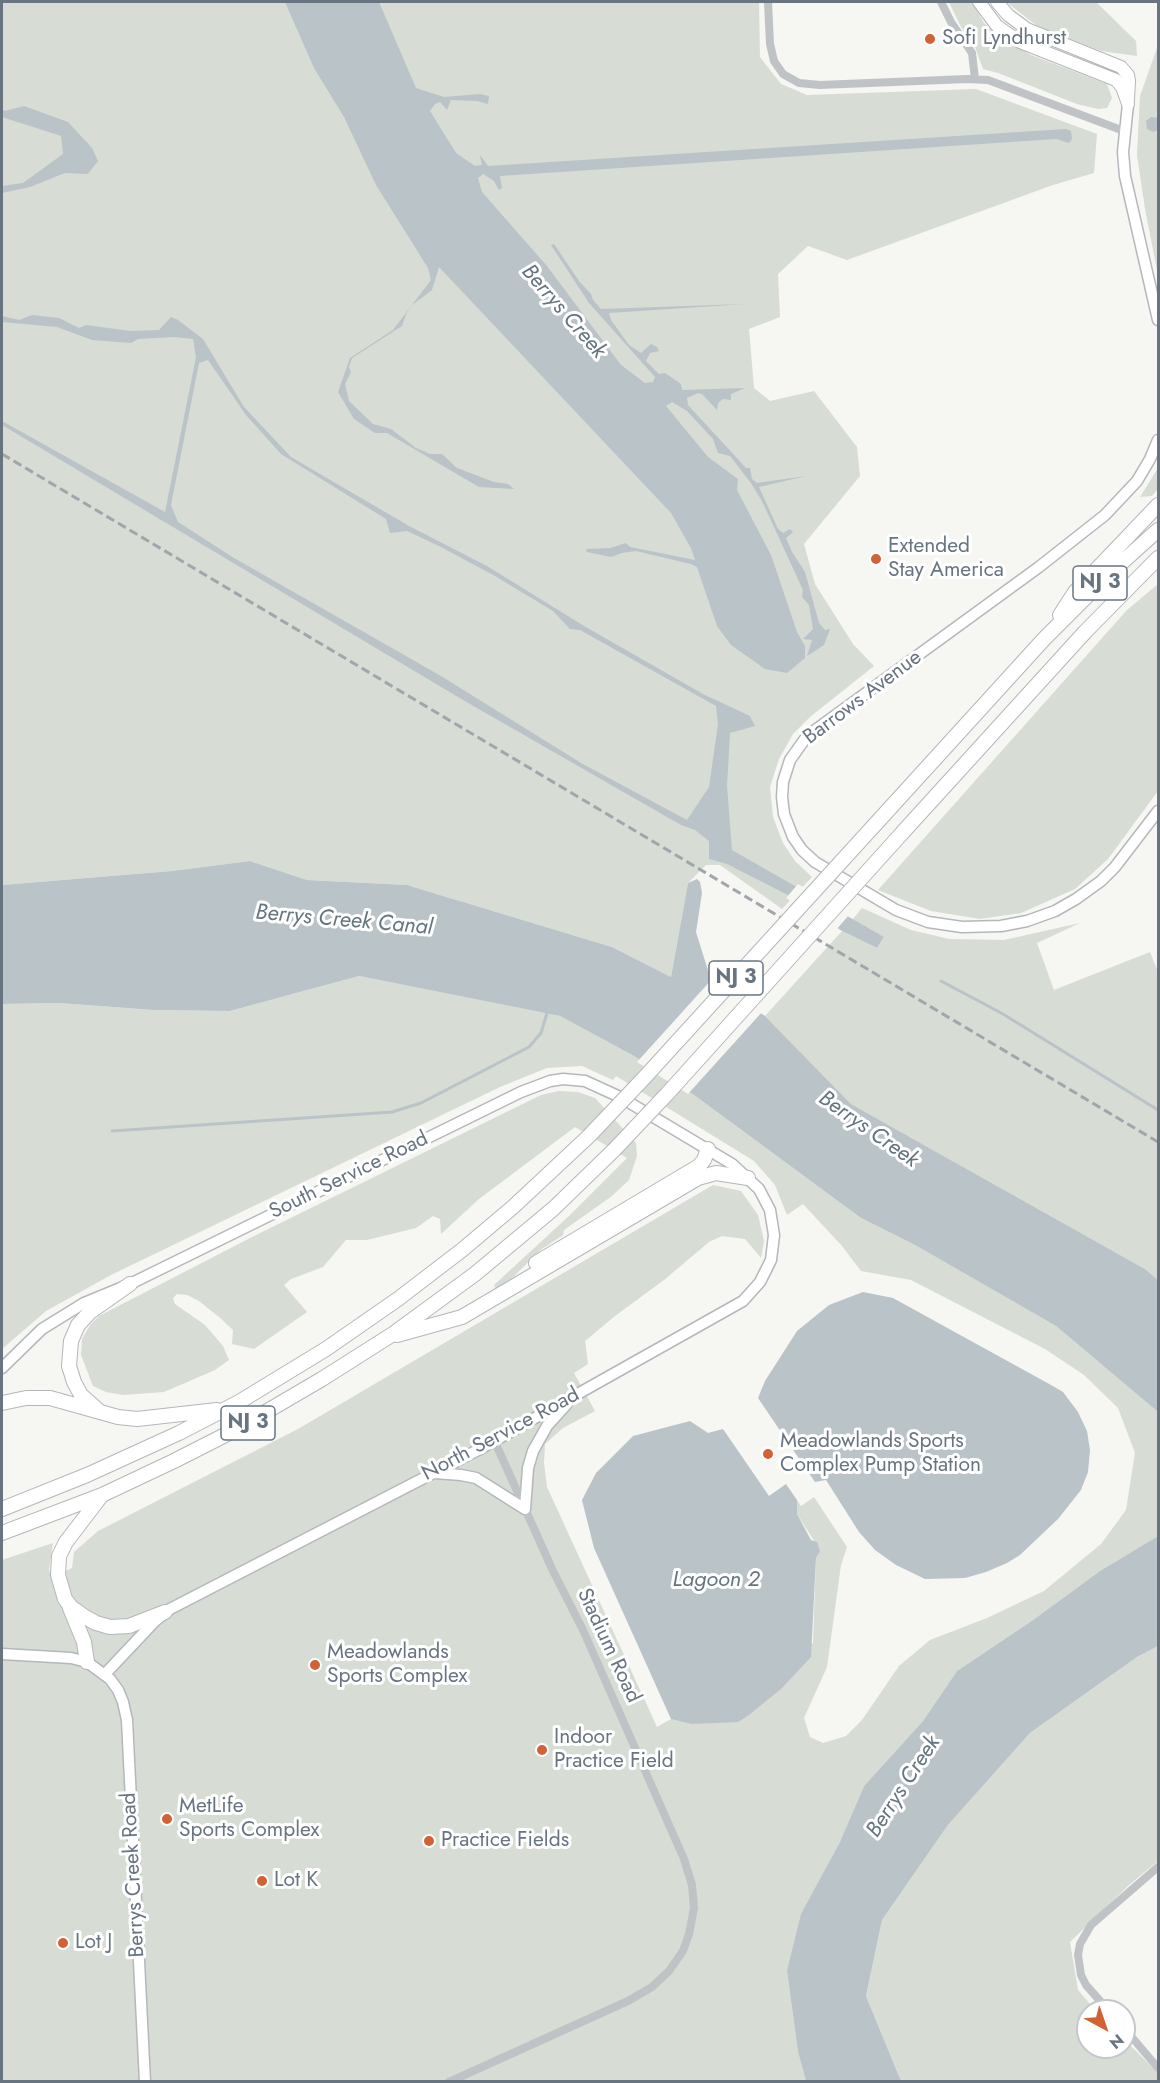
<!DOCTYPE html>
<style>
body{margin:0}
#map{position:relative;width:1160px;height:2083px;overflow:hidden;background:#f6f6f3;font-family:Jost,sans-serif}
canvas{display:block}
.frame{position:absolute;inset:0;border:3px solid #687581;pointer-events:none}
.north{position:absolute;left:1076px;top:1999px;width:60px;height:60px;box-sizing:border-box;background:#fff;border:2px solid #c3c8cd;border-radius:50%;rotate:140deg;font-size:16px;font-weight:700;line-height:24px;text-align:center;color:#687581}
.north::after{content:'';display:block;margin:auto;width:21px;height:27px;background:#d26136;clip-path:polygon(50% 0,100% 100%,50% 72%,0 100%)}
</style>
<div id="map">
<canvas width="1160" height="2083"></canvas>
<div class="frame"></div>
<div class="north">N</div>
</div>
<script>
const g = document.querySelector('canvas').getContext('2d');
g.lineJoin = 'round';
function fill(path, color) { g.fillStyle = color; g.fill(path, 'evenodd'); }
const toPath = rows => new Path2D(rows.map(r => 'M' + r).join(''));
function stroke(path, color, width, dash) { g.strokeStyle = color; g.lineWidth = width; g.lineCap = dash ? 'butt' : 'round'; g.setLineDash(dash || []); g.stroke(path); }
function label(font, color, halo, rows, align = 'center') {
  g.font = font + ' Jost,sans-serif'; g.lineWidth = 6; g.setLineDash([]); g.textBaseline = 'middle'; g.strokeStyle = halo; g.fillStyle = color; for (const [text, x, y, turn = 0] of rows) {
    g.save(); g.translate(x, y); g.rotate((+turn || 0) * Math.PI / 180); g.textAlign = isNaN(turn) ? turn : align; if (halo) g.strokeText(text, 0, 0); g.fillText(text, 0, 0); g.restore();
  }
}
fill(toPath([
 [2,2,759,2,760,57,781,84,807,95,976,89,1097,134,1094,173,1053,185,847,260,808,246,778,274,780,317,749,329,754,388,770,401,814,391,857,447,860,476,804,544,815,584,853,644,874,666,810,717,793,734,779,759,770,787,773,817,783,843,795,861,812,877,782,909,720,865,706,865,688,883,671,977,612,947,407,885,307,880,250,861,172,871,2,885],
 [949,2,972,2,984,23,1000,37,1031,55,1107,84,1112,98,1107,108,1098,109,1077,104,998,73,983,69,975,47,961,27],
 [1006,2,1096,2,1136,41,1137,56,1101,51,1040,28],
 [1158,45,1158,275,1145,209,1137,155,1140,96],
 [1158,468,1158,489,1152,496,1140,497],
 [1158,584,1158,791,1108,859,1075,889,1021,913,980,919,931,911,878,890,1127,610],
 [862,908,911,930,949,939,1004,940,1080,923,1037,943,1054,990,1150,952,1158,972,1158,1280,1145,1269,851,1104,765,1016,842,931,877,948,884,937,852,920],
 [359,976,560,1016,634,1056,694,1095,861,1218,915,1245,1056,1326,1158,1412,1158,1536,1100,1571,1033,1620,957,1671,923,1721,864,1786,839,1844,787,1971,798,2052,806,2081,2,2081,2,1560,53,1543,49,1569,51,1578,72,1568,74,1552,98,1531,298,1429,713,1185,741,1191,758,1215,764,1241,761,1258,745,1239,722,1236,709,1242,664,1280,615,1316,585,1341,588,1364,574,1373,595,1411,563,1428,545,1444,544,1463,547,1487,657,1727,671,1719,691,1724,813,1643,816,1558,820,1550,797,1514,797,1500,801,1506,814,1497,847,1547,841,1565,827,1667,804,1718,810,1737,823,1743,846,1736,862,1720,899,1666,930,1640,987,1618,1044,1591,1101,1544,1126,1510,1135,1453,1118,1408,1084,1375,1045,1349,911,1280,861,1271,842,1246,803,1204,787,1215,775,1185,754,1161,616,1076,613,1080,582,1066,547,1068,500,1087,111,1275,46,1311,2,1349,2,1004,59,1003,153,1010,230,1011],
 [559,1091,578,1092,595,1098,636,1143,637,1156,629,1180,612,1196,564,1230,563,1235,542,1249,512,1278,496,1289,494,1285,570,1215,627,1158,575,1127,479,1199,441,1234,440,1219,433,1216,416,1228,367,1240,346,1240,323,1267,291,1279,284,1285,307,1312,254,1349,232,1344,233,1330,219,1317,199,1301,187,1295,177,1294,173,1298,175,1304,205,1325,223,1346,229,1360,215,1370,164,1392,123,1395,106,1392,93,1386,81,1355,82,1339,90,1325,99,1316,254,1236,541,1095],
 [1158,1646,1158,1861,1129,1885,1070,1942,1078,1990,1096,2011,1088,2011,1088,2047,1124,2047,1124,2039,1158,2073,1158,2081,901,2081,866,1996,882,1920,948,1825,1030,1733,1137,1657]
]), '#d7dcd4');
fill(toPath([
 [285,2,379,2,416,88,444,97,480,94,489,96,488,104,477,101,451,100,447,110,440,102,435,104,430,111,456,153,475,166,482,165,480,155,488,166,1066,129,1071,131,1072,139,1069,143,1056,139,500,176,502,188,499,190,494,181,483,174,478,178,482,192,547,266,621,365,645,383,653,382,655,377,589,303,551,245,554,244,579,281,591,294,593,300,601,309,745,304,609,313,611,320,629,345,641,353,651,344,657,347,659,351,650,353,646,361,659,374,665,373,681,384,682,390,745,388,731,394,731,400,723,399,718,403,717,410,702,394,698,393,687,398,688,405,746,468,750,468,752,479,757,483,806,476,759,487,778,529,783,533,790,529,793,532,786,538,792,552,805,572,819,623,825,630,830,629,824,645,807,656,812,640,803,639,813,629,809,605,802,597,803,590,762,501,751,483,730,456,718,453,713,439,687,411,672,402,666,406,708,457,738,479,737,490,771,555,797,632,805,646,805,658,787,673,765,669,731,645,717,626,697,567,691,564,636,551,622,553,611,557,587,552,586,549,610,548,626,543,630,547,695,560,691,548,671,513,439,267,432,290,412,305,406,314,402,326,352,358,349,367,351,372,345,384,349,401,373,424,391,429,416,448,430,454,442,454,457,468,494,482,508,484,514,489,479,487,387,433,375,433,354,419,338,392,350,358,393,330,431,280,428,268,376,185,344,117,314,68],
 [24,106,68,122,92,148,98,161,88,174,65,173,30,187,2,193,2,186,23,183,63,154,61,136,2,117,2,110,5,111],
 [1151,117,1158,118,1158,130,1153,132,1147,129,1146,121],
 [32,315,59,318,79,328,86,325,131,331,159,330,171,317,178,320,203,339,244,407,291,457,409,526,487,566,584,626,703,694,750,716,755,726,730,733,727,786,732,850,884,937,877,948,842,931,786,894,727,864,709,859,709,841,695,830,681,825,463,700,2,425,2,421,165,512,196,357,193,339,174,337,138,339,131,343,92,340,57,327,2,322,2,316,19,320],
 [208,360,246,415,281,454,386,519,390,533,407,531,441,547,495,576,553,611,570,629,580,630,716,706,718,724,709,787,687,820,581,763,441,676,234,558,178,522,171,505,199,363],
 [250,861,307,880,407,885,612,947,671,977,688,883,697,879,700,882,702,893,696,932,711,980,765,1016,851,1104,1145,1269,1158,1280,1158,1412,1056,1326,915,1245,861,1218,694,1095,634,1056,560,1016,359,976,230,1011,153,1010,59,1003,2,1004,2,885,172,871],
 [863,1292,893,1298,1051,1385,1063,1392,1078,1412,1087,1431,1090,1450,1088,1472,1081,1490,1058,1519,1020,1555,1007,1563,986,1572,965,1578,925,1579,896,1565,875,1550,859,1532,826,1480,815,1482,758,1398,765,1381,797,1331,829,1305],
 [690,1421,708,1433,723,1429,769,1496,786,1484,797,1500,797,1514,811,1540,817,1542,820,1551,816,1558,811,1657,782,1688,749,1715,738,1722,691,1724,671,1719,594,1548,582,1500,596,1473,633,1436],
 [1158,1536,1158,1646,1137,1657,1030,1733,948,1825,882,1920,866,1996,901,2081,806,2081,798,2052,787,1971,801,1914,839,1844,864,1786,923,1721,957,1671,1033,1620,1100,1571]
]), '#bac3c8');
fill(toPath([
 [798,884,849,915,836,930,786,898],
 [713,978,763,1011,688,1094,637,1062]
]), '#f6f6f3');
stroke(toPath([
 [941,981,1003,1014,1158,1110],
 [112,1131,392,1112,421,1103,529,1047,541,1033,548,1010]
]), '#bac3c8', 3);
const secondary = toPath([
 [1128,104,1123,152,1125,176,1158,320],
 [1158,440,1150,459,1137,481,1105,515,1039,567,807,736,790,760,783,782,782,797,784,814,793,837,802,850,815,862,896,910,928,922,962,927,1001,926,1027,921,1055,911,1076,899,1101,881,1115,867,1158,811],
 [2,1368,42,1329,84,1303,130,1284,521,1092,550,1081,563,1079,585,1081,620,1097,732,1164,759,1189,770,1210,774,1235,771,1260,760,1282,743,1301,478,1450,170,1609,155,1621,105,1674],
 [435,1473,461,1475,476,1478,525,1509,528,1468,533,1451,547,1426,566,1405],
 [2,1654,71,1658,87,1662,110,1679,118,1690,123,1702,127,1720,145,2082]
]);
const primary = toPath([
 [979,2,997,26,1020,42,1116,80,1122,87,1128,104],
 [997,2,1008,15,1027,29,1121,67,1128,75,1129,81,1128,100]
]);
const highway = toPath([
 [1060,615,1075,592,1158,505],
 [881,818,1044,639,1108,575,1158,530],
 [903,832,1085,632,1158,558],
 [536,1263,699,1166,704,1160,708,1149],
 [397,1335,462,1317,698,1178,716,1173,748,1178],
 [2,1403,26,1398,50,1398,118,1417,137,1419,217,1410],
 [98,1410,81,1395,74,1382,69,1366,71,1341,78,1325,90,1312,130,1284],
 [102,1495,66,1542,59,1556,58,1575,65,1599,71,1607,85,1617,96,1623,110,1627,129,1626,165,1612],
 [2,1509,87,1475,179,1433,239,1402,326,1349,398,1299,462,1250,513,1207,589,1136],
 [2,1533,102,1495,174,1461,235,1430,322,1379,393,1334,475,1274,553,1209,614,1150],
 [70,1608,84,1642,87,1662]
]);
stroke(secondary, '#b4b8bc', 13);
stroke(primary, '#b3b7ba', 14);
stroke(highway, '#b4b7ba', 16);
stroke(toPath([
 [768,2,770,44,774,61,783,74,799,83,820,85,967,79,988,80,1124,131],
 [941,2,951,22,972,53,975,79],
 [1109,2011,1086,1985,1081,1975,1078,1955,1080,1944,1091,1925,1158,1867],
 [1124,2028,1158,2068],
 [449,2082,628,2001,652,1987,669,1971,683,1951,689,1934,694,1908,692,1885,684,1859,583,1630,553,1571,495,1442]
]), '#bfc3c6', 8);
stroke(secondary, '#fff', 10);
stroke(primary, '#fff', 12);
stroke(highway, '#fff', 14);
stroke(toPath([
 [2,454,1158,1142]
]), '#a1a6ab', 3, [9, 4.5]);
const highwayBridge = toPath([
 [589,1136,644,1078,881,818],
 [614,1150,667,1094,903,832]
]);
stroke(highwayBridge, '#b4b7ba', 16, []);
stroke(highwayBridge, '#fff', 14);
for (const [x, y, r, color] of [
 [930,39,6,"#d26136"],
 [876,559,6,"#d26136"],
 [768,1454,6,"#d26136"],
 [315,1665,6,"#d26136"],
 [542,1750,6,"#d26136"],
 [167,1819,6,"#d26136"],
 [429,1841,6,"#d26136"],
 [262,1881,6,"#d26136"],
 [63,1943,6,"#d26136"]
]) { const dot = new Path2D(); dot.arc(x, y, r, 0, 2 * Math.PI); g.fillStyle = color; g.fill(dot); stroke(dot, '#fff', 2); }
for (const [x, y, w] of [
 [1100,583,54],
 [736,978,54],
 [248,1423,54]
]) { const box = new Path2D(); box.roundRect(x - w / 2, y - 17, w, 34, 4.5); g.fillStyle = '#fff'; g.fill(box); stroke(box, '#687581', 1.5); }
label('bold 20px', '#687581', null, [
 ["NJ 3",1100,583],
 ["NJ 3",736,978],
 ["NJ 3",248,1423]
]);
label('21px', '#687581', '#fff', [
 ["Sofi Lyndhurst",942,39],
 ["Extended",888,547],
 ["Stay America",888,571],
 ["Meadowlands Sports",780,1442],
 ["Complex Pump Station",780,1466],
 ["Meadowlands",327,1653],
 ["Sports Complex",327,1677],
 ["Indoor",554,1738],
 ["Practice Field",554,1762],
 ["MetLife",179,1807],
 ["Sports Complex",179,1831],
 ["Practice Fields",441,1841],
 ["Lot K",274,1881],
 ["Lot J",75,1943]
], 'left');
label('21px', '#687581', '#fff', [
 ["Barrows Avenue",863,698,-37],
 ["South Service Road",349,1176,-26],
 ["North Service Road",501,1435,-28],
 ["Stadium Road",608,1646,65],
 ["Berrys Creek Road",134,1875,-93]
]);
label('italic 22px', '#63757e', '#fff', [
 ["Berrys Creek",563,312,49],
 ["Berrys Creek Canal",344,921,5],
 ["Berrys Creek",868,1130,35],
 ["Lagoon 2",716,1581],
 ["Berrys Creek",904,1787,-57]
]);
</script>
